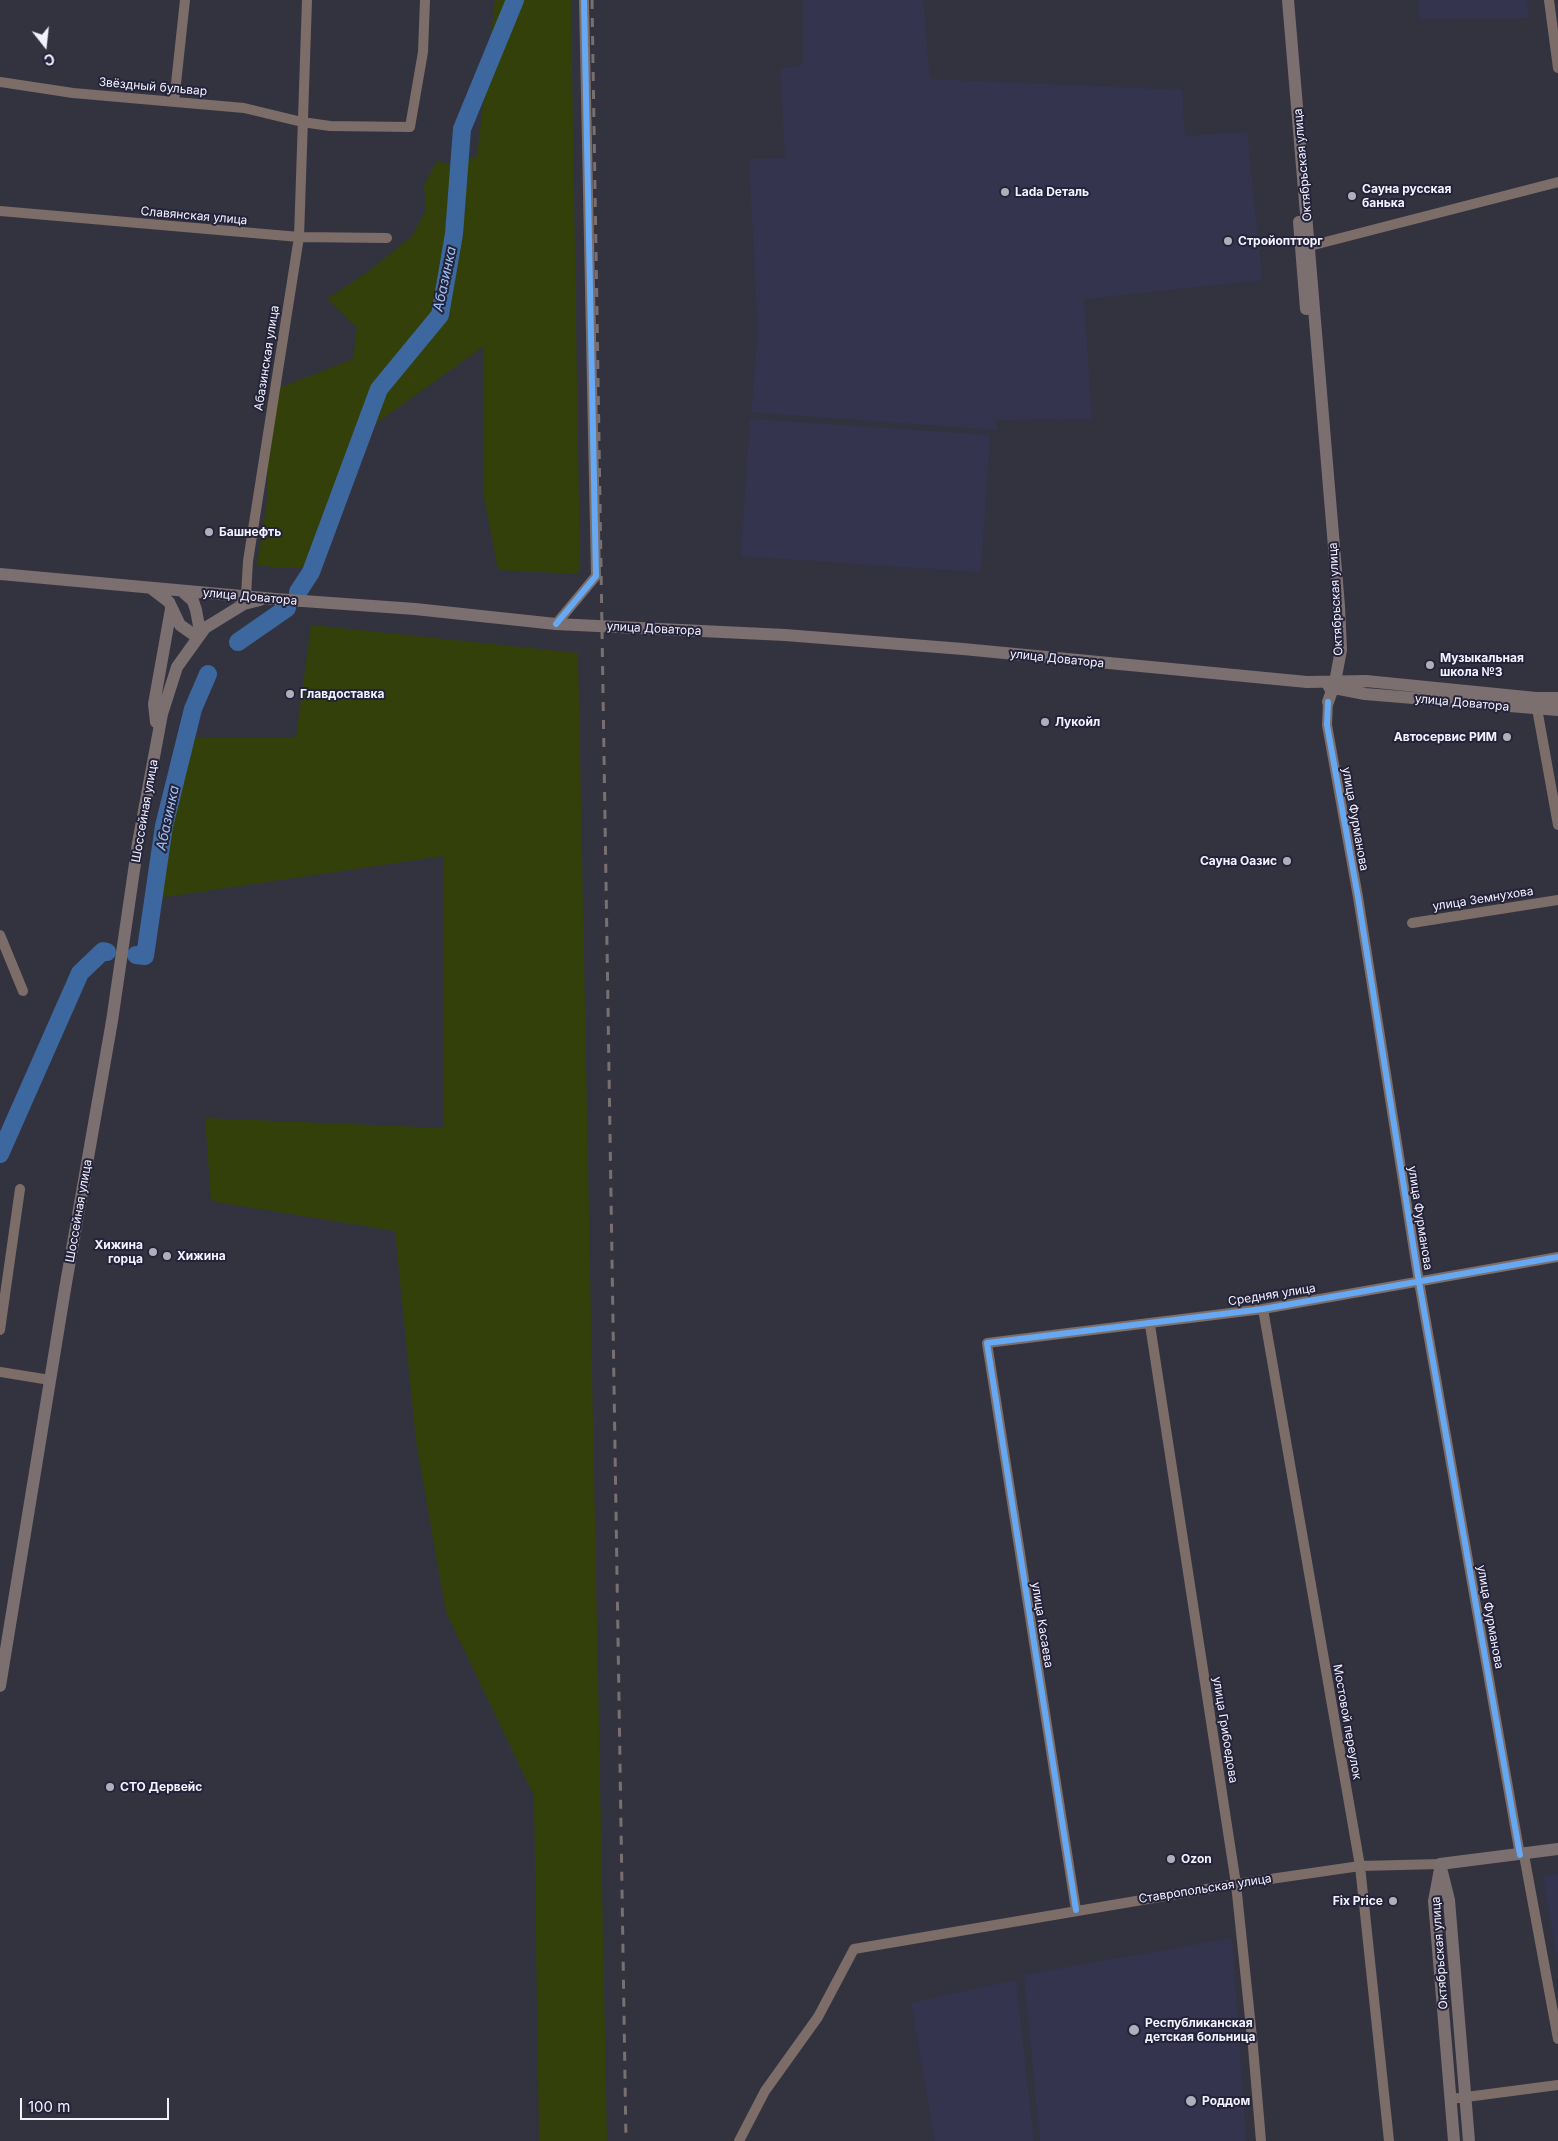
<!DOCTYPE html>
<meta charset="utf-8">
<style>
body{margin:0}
#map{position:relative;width:1558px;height:2141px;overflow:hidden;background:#33333f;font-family:Inter,sans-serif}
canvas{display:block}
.north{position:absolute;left:20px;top:20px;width:50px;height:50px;-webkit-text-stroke:4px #24233a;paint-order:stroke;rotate:164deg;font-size:14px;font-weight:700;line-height:20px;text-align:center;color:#f2f2ff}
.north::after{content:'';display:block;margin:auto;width:18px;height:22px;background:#f2f2ff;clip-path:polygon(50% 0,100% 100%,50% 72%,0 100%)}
.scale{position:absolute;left:20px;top:2098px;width:149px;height:22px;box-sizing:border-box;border:2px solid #f2f2ff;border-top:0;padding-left:6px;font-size:15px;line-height:18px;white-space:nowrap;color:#f2f2ff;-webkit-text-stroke:4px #24233a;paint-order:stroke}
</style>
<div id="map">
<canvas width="1558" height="2141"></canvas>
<div class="north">С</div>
<div class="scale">100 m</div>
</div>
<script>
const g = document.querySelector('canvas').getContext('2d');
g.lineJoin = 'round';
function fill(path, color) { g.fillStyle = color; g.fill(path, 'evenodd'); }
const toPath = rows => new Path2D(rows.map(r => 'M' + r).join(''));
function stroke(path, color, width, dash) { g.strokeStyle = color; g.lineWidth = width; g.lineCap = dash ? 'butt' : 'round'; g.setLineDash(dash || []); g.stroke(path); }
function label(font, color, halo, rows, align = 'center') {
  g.font = font + ' Inter,sans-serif'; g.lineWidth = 4; g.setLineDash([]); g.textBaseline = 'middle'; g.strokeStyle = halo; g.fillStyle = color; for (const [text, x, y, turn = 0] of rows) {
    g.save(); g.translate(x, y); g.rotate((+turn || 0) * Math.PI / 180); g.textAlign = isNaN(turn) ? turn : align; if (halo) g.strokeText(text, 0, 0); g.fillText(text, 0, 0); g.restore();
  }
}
fill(toPath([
 [803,0,923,0,930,79,1182,90,1185,136,1247,132,1262,280,1084,299,1092,419,995,420,998,430,751,412,758,334,749,159,785,158,780,69,803,65],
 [1418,0,1527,0,1529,18,1419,19],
 [750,419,990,435,981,572,741,556],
 [1558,1874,1558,1965,1543,1876],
 [1232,1938,1246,2141,1040,2141,1024,1975],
 [1016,1980,1034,2141,935,2141,911,2003]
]), '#34344f');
fill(toPath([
 [495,0,571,0,580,574,498,570,483,492,484,346,375,424,338,509,322,568,280,568,257,565,268,495,267,437,279,388,353,359,357,328,327,299,369,271,412,236,426,210,424,185,437,161,448,164,477,156],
 [311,625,578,653,607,2141,539,2141,534,1796,446,1612,416,1441,395,1231,211,1201,205,1118,444,1128,443,856,158,898,189,737,296,738]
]), '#34400a');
stroke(toPath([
 [298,592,311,572,379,389,440,315,454,234,462,129,515,0],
 [238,642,287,608],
 [136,955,145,956,164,826,193,709,208,674],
 [0,1154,80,973,103,951,107,952]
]), '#3c679f', 18);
stroke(toPath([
 [1549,0,1558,68],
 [0,82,73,93,244,108,302,122,330,126,410,127,423,52,425,0],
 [174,102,185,0],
 [0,211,299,237,387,238],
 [1302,248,1558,182],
 [246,596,248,561,299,237,307,0],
 [556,624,596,576,584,0],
 [1328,702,1327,725,1358,897,1419,1282,1520,1855],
 [1536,703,1558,825],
 [1412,923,1558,900],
 [0,935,23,991],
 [1263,1309,1360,1866,1389,2141],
 [1150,1325,1236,1884,1253,2047,1261,2141],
 [0,1330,20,1189],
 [0,1372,50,1380],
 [1524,1855,1558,2039],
 [1076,1910,987,1343,1263,1309,1558,1257],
 [1451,2099,1558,2085],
 [739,2141,765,2091,818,2017,854,1949,1236,1884,1360,1866,1440,1864]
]), '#7d6d69', 10);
stroke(toPath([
 [1288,0,1339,606,1341,650,1335,682,1328,702],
 [1299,222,1306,309],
 [0,574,275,599,415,609,556,624,785,635,963,649,1307,682,1366,681,1536,698,1558,698],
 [152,589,169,602,180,625,197,637],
 [182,591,193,601,196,610,199,626,197,637],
 [1329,687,1365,694,1558,710],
 [156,722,154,704,171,609],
 [0,1686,65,1289,112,1021,138,843,162,714,177,667,205,628,244,604,260,600],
 [1440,1864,1449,1900,1469,2141],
 [1440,1864,1558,1849],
 [1440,1869,1434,1901,1454,2141]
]), '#7c6f6f', 12);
stroke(toPath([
 [592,0,626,2141]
]), '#786f71', 3, [9, 9]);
stroke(toPath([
 [556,624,596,576,584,0],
 [1328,702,1327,725,1358,897,1419,1282,1520,1855],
 [1076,1910,987,1343,1263,1309,1558,1257]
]), '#66a8f1', 6);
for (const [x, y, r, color] of [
 [1005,192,5,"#afafbc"],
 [1352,196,5,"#afafbc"],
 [1228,241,5,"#afafbc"],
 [209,532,5,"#afafbc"],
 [1430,665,5,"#afafbc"],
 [290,694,5,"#afafbc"],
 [1045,722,5,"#afafbc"],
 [1507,737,5,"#afafbc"],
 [1287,861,5,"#afafbc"],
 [153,1252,5,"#afafbc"],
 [167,1256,5,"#afafbc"],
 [110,1787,5,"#afafbc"],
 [1171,1859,5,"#afafbc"],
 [1393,1901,5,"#afafbc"],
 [1134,2030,6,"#afafbc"],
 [1191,2101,6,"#afafbc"]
]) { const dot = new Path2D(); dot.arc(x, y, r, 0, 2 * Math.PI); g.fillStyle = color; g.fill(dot); stroke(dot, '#24233a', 2); }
label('12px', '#f2f2ff', '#24233a', [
 ["Звёздный бульвар",153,87,5],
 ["Октябрьская улица",1303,165,-95],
 ["Славянская улица",194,216,5],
 ["Абазинская улица",267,358,-81],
 ["улица Доватора",250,597,5],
 ["Октябрьская улица",1336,599,-93],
 ["улица Доватора",654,629,3],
 ["улица Доватора",1057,659,6],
 ["улица Доватора",1462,703,5],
 ["Шоссейная улица",145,811,-80],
 ["улица Фурманова",1355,819,80],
 ["улица Земнухова",1483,899,-9],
 ["Шоссейная улица",79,1211,-80],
 ["улица Фурманова",1420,1218,81],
 ["Средняя улица",1272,1295,-9],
 ["улица Фурманова",1490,1617,80],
 ["улица Касаева",1042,1625,81],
 ["Мостовой переулок",1347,1722,80],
 ["улица Грибоедова",1225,1730,81],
 ["Ставропольская улица",1205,1889,-9],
 ["Октябрьская улица",1440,1953,-94]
]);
label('bold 12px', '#f2f2ff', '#24233a', [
 ["Сауна русская",1362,189],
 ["банька",1362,203],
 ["Lada Dеталь",1015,192],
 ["Стройоптторг",1238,241],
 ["Башнефть",219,532],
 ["Музыкальная",1440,658],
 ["школа №3",1440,672],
 ["Главдоставка",300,694],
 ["Лукойл",1055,722],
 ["Автосервис РИМ",1497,737,"right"],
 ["Сауна Оазис",1277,861,"right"],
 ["Хижина",143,1245,"right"],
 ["горца",143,1259,"right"],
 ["Хижина",177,1256],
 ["СТО Дервейс",120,1787],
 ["Ozon",1181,1859],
 ["Fix Price",1383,1901,"right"],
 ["Республиканская",1145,2023],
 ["детская больница",1145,2037],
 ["Роддом",1202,2101]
], 'left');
label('italic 14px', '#9bc1f4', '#24233a', [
 ["Абазинка",445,279,-78],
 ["Абазинка",168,818,-78]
]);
</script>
